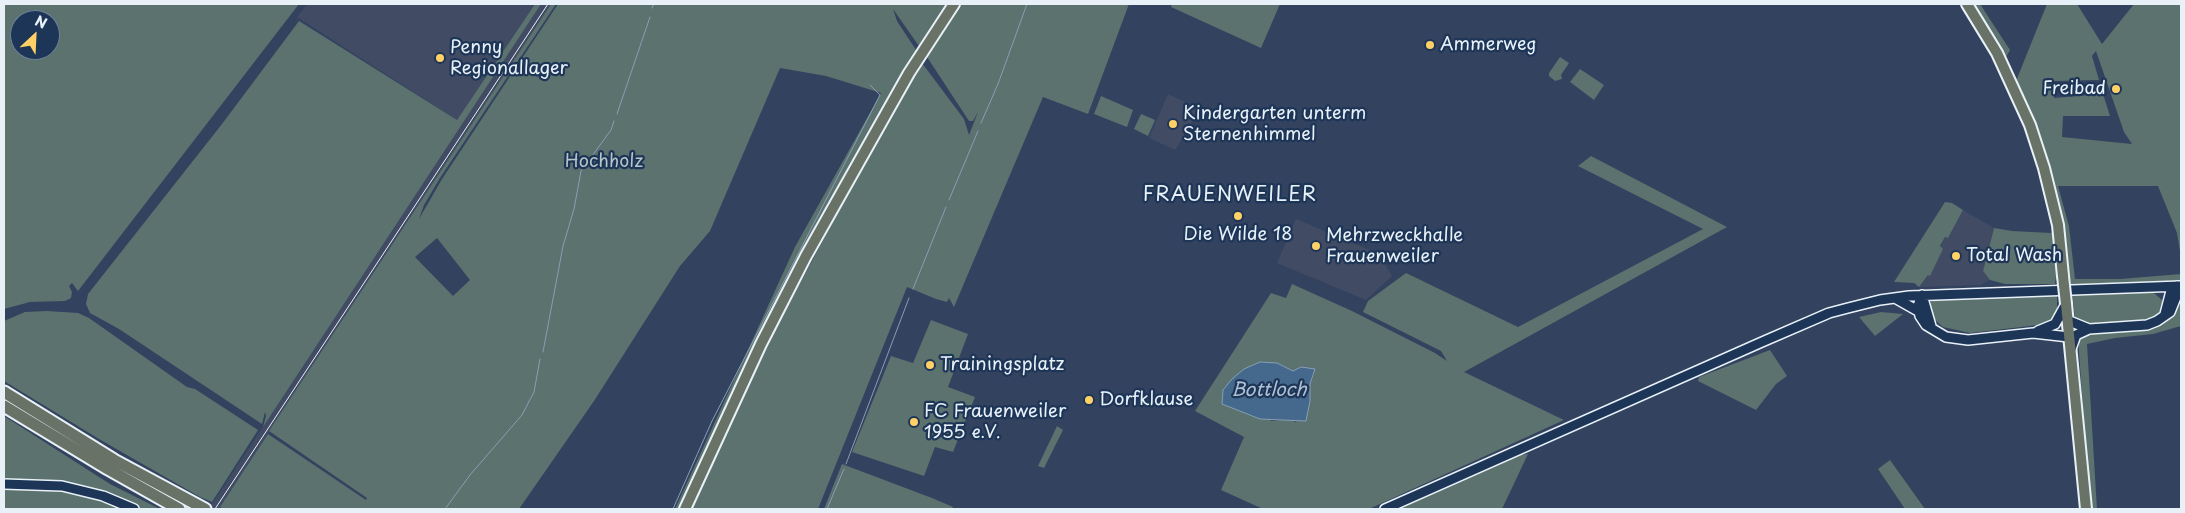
<!DOCTYPE html>
<style>
body{margin:0}
#map{position:relative;width:2185px;height:513px;overflow:hidden;background:#33425f;font-family:"Playpen Sans",sans-serif}
canvas{display:block}
.frame{position:absolute;inset:0;border:5px solid #e8f1f8;pointer-events:none}
.north{position:absolute;left:10px;top:10px;width:50px;height:50px;box-sizing:border-box;background:#1d3557;border:1px solid #6e8097;border-radius:50%;rotate:25deg;font-size:14px;font-weight:700;line-height:20px;text-align:center;color:#e8f1f8}
.north::after{content:'';display:block;margin:auto;width:18px;height:22px;background:#ffd166;clip-path:polygon(50% 0,100% 100%,50% 72%,0 100%)}
</style>
<div id="map">
<canvas width="2185" height="513"></canvas>
<div class="frame"></div>
<div class="north">N</div>
</div>
<script>
const g = document.querySelector('canvas').getContext('2d');
g.lineJoin = 'round';
function fill(path, color) { g.fillStyle = color; g.fill(path, 'evenodd'); }
const toPath = rows => new Path2D(rows.map(r => 'M' + r).join(''));
function stroke(path, color, width, dash) { g.strokeStyle = color; g.lineWidth = width; g.lineCap = dash ? 'butt' : 'round'; g.setLineDash(dash || []); g.stroke(path); }
function label(font, color, halo, rows, align = 'center') {
  g.font = font + ' "Playpen Sans",sans-serif'; g.lineWidth = 4.5; g.setLineDash([]); g.textBaseline = 'middle'; g.strokeStyle = halo; g.fillStyle = color; for (const [text, x, y, turn = 0] of rows) {
    g.save(); g.translate(x, y); g.rotate((+turn || 0) * Math.PI / 180); g.textAlign = isNaN(turn) ? turn : align; if (halo) g.strokeText(text, 0, 0); g.fillText(text, 0, 0); g.restore();
  }
}
fill(toPath([
 [307,4,535,4,457,120,297,17],
 [541,4,551,4,220,507,220,509,206,509,214,501],
 [1168,94,1200,109,1175,150,1149,138],
 [1963,210,1994,228,1983,271,1990,280,1980,285,1919,287,1928,275,1945,237,1948,238],
 [1296,219,1379,254,1392,276,1366,300,1277,263]
]), '#424b64');
fill(toPath([
 [4,4,299,4,78,291,72,283,69,286,72,292,71,298,65,301,30,302,4,309],
 [20,20,50,20,50,50,20,50],
 [535,4,541,4,263,427,266,416,265,412,262,424,119,329,90,313,86,304,88,294,222,124,299,21,457,120],
 [551,4,556,4,440,178,424,205,419,219,442,179,558,4,950,4,921,49,893,9,897,21,918,53,862,145,796,266,758,340,680,509,675,509,795,247,881,93,826,76,780,68,710,231,680,266,594,401,519,509,223,509,220,507,268,434,366,500,367,498,269,431],
 [437,238,470,280,453,296,415,257],
 [959,4,1129,4,1088,114,1043,97,954,307,949,298,947,302,936,299,907,287,818,509,691,509,776,328,874,145,922,63,964,119,969,135,978,112,973,121,969,121,925,54],
 [1172,4,1280,4,1261,48,1171,7],
 [1973,4,1980,4,2010,50,2005,59],
 [2047,4,2077,4,2102,44,2134,4,2181,4,2181,257,2177,233,2158,186,2058,186,2069,226,2075,279,2120,279,2181,274,2181,281,2071,286,2060,210,2046,158,2016,81],
 [2096,51,2124,132,2132,144,2062,137,2063,116,2110,116,2103,94,2054,98,2053,81,2099,80,2092,56],
 [1560,57,1569,63,1561,75,1562,79,1555,81,1549,76,1549,73],
 [1580,69,1604,85,1594,100,1570,82],
 [1101,96,1133,110,1127,127,1094,114],
 [1141,114,1155,120,1148,136,1134,129],
 [1591,156,1727,227,1464,372,1564,420,1369,509,1263,509,1221,490,1244,437,1195,411,1271,293,1286,298,1292,284,1352,311,1435,353,1447,361,1441,351,1363,312,1368,301,1406,273,1518,327,1703,229,1578,166],
 [1277,363,1293,372,1314,374,1310,384,1310,401,1296,422,1289,419,1271,421],
 [1945,202,1952,203,1963,210,1948,238,1945,237,1940,246,1943,249,1930,276,1928,275,1919,287,1914,283,1894,282],
 [1994,228,2012,231,2051,233,2054,231,2057,269,2055,284,2005,284,1990,280,1983,271],
 [2117,291,2154,293,2162,300,2162,309,2156,316,2135,324,2086,325,2075,319,2072,292],
 [2057,293,2057,312,2053,320,2047,324,1970,333,1943,327,1934,319,1928,304,1935,299],
 [2181,294,2181,326,2153,334,2115,338,2087,344,2097,509,2090,509,2078,338,2083,333,2144,329,2158,326,2168,319,2174,312],
 [47,311,78,313,89,318,187,387,195,389,258,430,212,502,200,497,99,439,4,381,4,321,25,312],
 [1881,312,1903,314,1875,336,1859,317],
 [931,320,968,334,948,387,975,397,953,452,935,447,924,476,852,452,891,356,913,363],
 [1770,350,1787,376,1776,384,1756,410,1698,381,1699,377],
 [4,416,110,484,160,509,139,509,103,494,4,481],
 [1057,426,1063,430,1044,468,1038,466],
 [1528,454,1502,509,1393,509,1516,455],
 [1890,460,1925,509,1905,509,1878,469],
 [842,464,932,498,953,507,952,509,824,509],
 [4,486,61,489,102,499,126,509,4,509]
]), '#5b726e');
const water = toPath([
 [1260,362,1277,363,1293,371,1301,367,1315,369,1310,384,1310,401,1306,421,1260,419,1222,404,1223,390,1232,379,1244,369,1260,362]
]);
fill(water, '#45698c');
stroke(water, '#869fb7', 1);
stroke(toPath([
 [652,8,654,4],
 [617,114,650,17],
 [981,123,998,84,1027,4],
 [949,200,978,131],
 [913,289,946,207],
 [543,352,563,246,574,209,581,171,611,130,614,121],
 [846,464,909,298],
 [445,509,470,475,522,415,534,392,540,359],
 [673,509,712,421,880,95,870,85],
 [827,509,844,469]
]), '#869fb7', 1);
const secondary = toPath([
 [1922,295,1918,306,1920,316,1926,325,1946,337,1968,340,2033,333,2069,337],
 [1922,295,1931,326],
 [1895,298,1918,311],
 [2165,314,2171,291,2177,286],
 [2067,320,2089,329,2147,325,2157,321,2170,312,2178,292,2177,286],
 [2038,331,2055,324,2066,304],
 [2071,349,2076,335,2089,329],
 [4,484,62,486,103,496,134,509],
 [1385,509,1762,342,1829,313,1848,308,1880,300,1909,296,2181,286]
]);
const primary = toPath([
 [1967,4,1997,53,2030,125,2044,168,2058,225,2063,276],
 [2066,304,2086,509],
 [685,509,761,344,806,256,909,73,954,4]
]);
const motorway = toPath([
 [4,392,114,460,205,509],
 [4,406,108,469,179,509]
]);
stroke(secondary, '#e8f1f8', 12);
stroke(primary, '#e8f1f8', 14);
stroke(motorway, '#e8f1f8', 15);
stroke(secondary, '#1d3557', 9);
stroke(primary, '#697266', 10);
stroke(motorway, '#697266', 11);
stroke(toPath([
 [215,509,548,4]
]), '#e8f1f8', 1);
const primaryBridge = toPath([
 [2063,276,2066,304]
]);
stroke(primaryBridge, '#e8f1f8', 14, []);
stroke(primaryBridge, '#697266', 10);
for (const [x, y, r, color] of [
 [1430,45,5,"#ffd166"],
 [440,58,5,"#ffd166"],
 [2116,89,5,"#ffd166"],
 [1173,124,5,"#ffd166"],
 [1238,216,5,"#ffd166"],
 [1316,246,5,"#ffd166"],
 [1956,256,5,"#ffd166"],
 [930,365,5,"#ffd166"],
 [1089,400,5,"#ffd166"],
 [914,422,5,"#ffd166"]
]) { const dot = new Path2D(); dot.arc(x, y, r, 0, 2 * Math.PI); g.fillStyle = color; g.fill(dot); stroke(dot, '#1d3557', 2); }
label('18px', '#e8f1f8', '#1d3557', [
 ["Ammerweg",1440,45],
 ["Penny",450,48],
 ["Regionallager",450,69],
 ["Freibad",2106,89,"right"],
 ["Kindergarten unterm",1183,114],
 ["Sternenhimmel",1183,135],
 ["Die Wilde 18",1238,235,"center"],
 ["Mehrzweckhalle",1326,236],
 ["Frauenweiler",1326,257],
 ["Total Wash",1966,256],
 ["Trainingsplatz",940,365],
 ["Dorfklause",1099,400],
 ["FC Frauenweiler",924,412],
 ["1955 e.V.",924,433]
], 'left');
label('18px', '#b7c5c8', '#1d3557', [
 ["Hochholz",604,162]
]);
label('italic 19px', '#afc1d2', '#1d3557', [
 ["Bottloch",1269,391]
]);
g.letterSpacing = '1px';
label('20px', '#e8f1f8', '#1d3557', [
 ["FRAUENWEILER",1230,195]
]);
g.letterSpacing = '0px';
</script>
